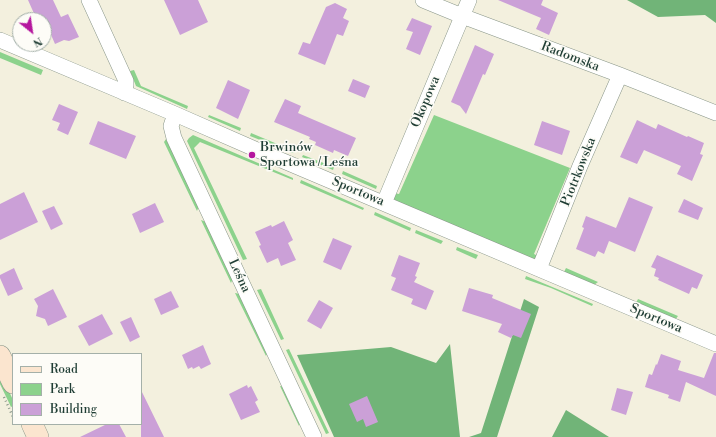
<!DOCTYPE html>
<meta charset="utf-8">
<style>
body{margin:0}
#map{position:relative;width:716px;height:437px;overflow:hidden;background:#f3f0de;font-family:"Libre Bodoni",serif}
canvas{display:block}
.legend{position:absolute;left:12px;top:353px;width:130px;height:72px;box-sizing:border-box;background:#fdfcf7;border:1px solid #a4b0a9;margin:0;padding:5px 7px;list-style:none;font-size:12px;color:#1f3d34}
.legend li{display:flex;align-items:center;gap:8px;height:20px}
.legend b{width:20px;border:1px solid #a4b0a9}
.north{position:absolute;left:12px;top:12px;width:40px;height:40px;box-sizing:border-box;background:#fdfcf7;border:1px solid #a4b0a9;border-radius:50%;rotate:150deg;font-size:11px;font-weight:700;line-height:16px;text-align:center;color:#1f3d34}
.north::after{content:'';display:block;margin:auto;width:14px;height:18px;background:#b5179e;clip-path:polygon(50% 0,100% 100%,50% 72%,0 100%)}
</style>
<div id="map">
<canvas width="716" height="437"></canvas>
<ul class="legend">
<li><b style="height:5px;background:#fbe5cf"></b>Road</li>
<li><b style="height:11px;background:#8cd28c"></b>Park</li>
<li><b style="height:11px;background:#cba0d7"></b>Building</li>
</ul>
<div class="north">N</div>
</div>
<script>
const g = document.querySelector('canvas').getContext('2d');
g.lineJoin = 'round';
function fill(path, color) { g.fillStyle = color; g.fill(path, 'evenodd'); }
const toPath = rows => new Path2D(rows.map(r => 'M' + r).join(''));
function stroke(path, color, width, dash) { g.strokeStyle = color; g.lineWidth = width; g.lineCap = dash ? 'butt' : 'round'; g.setLineDash(dash || []); g.stroke(path); }
function label(font, color, halo, rows, align = 'center') {
  g.font = font + ' "Libre Bodoni",serif'; g.lineWidth = 3; g.setLineDash([]); g.textBaseline = 'middle'; g.strokeStyle = halo; g.fillStyle = color; for (const [text, x, y, turn = 0] of rows) {
    g.save(); g.translate(x, y); g.rotate((+turn || 0) * Math.PI / 180); g.textAlign = isNaN(turn) ? turn : align; if (halo) g.strokeText(text, 0, 0); g.fillText(text, 0, 0); g.restore();
  }
}
fill(toPath([
 [0,52,43,70,41,75,0,58],
 [134,70,141,86,188,106,187,109,136,86,130,71],
 [209,115,241,128,240,131,208,117],
 [434,115,570,168,534,254,538,256,537,257,533,259,396,201,394,199,393,197,394,193,399,194],
 [251,133,294,151,293,153,250,136],
 [193,135,293,178,293,180,200,142,194,148,247,259,243,260,187,141,189,138],
 [166,139,199,206,197,211,164,142],
 [303,155,334,167,333,170,302,157],
 [343,171,377,186,376,189,342,174],
 [301,180,364,208,363,210,300,183],
 [375,212,411,228,410,231,374,215],
 [201,220,206,222,233,278,231,283],
 [416,230,443,241,441,244,415,233],
 [457,247,478,255,476,259,456,250],
 [566,268,598,282,594,285,564,272],
 [526,276,593,304,592,306,551,288,525,279],
 [261,289,284,339,281,340,257,290],
 [235,293,240,294,268,352,266,356],
 [638,299,678,316,675,320,636,303],
 [289,349,329,433,326,434,286,350],
 [0,372,13,400,13,406,11,407,0,384],
 [280,386,285,387,301,421,299,426]
]), '#8cd28c');
fill(toPath([
 [627,0,716,0,716,23,705,15,658,17],
 [524,299,539,307,497,437,469,437,481,433],
 [450,344,460,437,334,437,297,355,391,347,436,363],
 [566,410,609,437,552,437]
]), '#71b478');
fill(toPath([
 [28,0,53,0,61,17,68,14,79,37,69,41,64,40,55,44,49,30,48,31,44,22,44,20,40,20,36,18],
 [164,0,198,0,208,22,180,35],
 [498,0,543,0,541,5,558,13,549,35,536,29,541,18],
 [335,3,347,9,343,18,349,21,343,36,337,34,325,65,298,54,303,42,310,44,326,7],
 [412,18,432,26,420,55,406,49,413,32,406,30],
 [475,45,494,54,485,75,483,74,466,114,460,106,451,102],
 [353,79,370,86,365,98,348,91],
 [228,80,250,90,238,119,216,108],
 [285,99,301,106,298,113,356,138,348,156,334,150,333,153,315,145,316,142,309,139,310,137,274,122],
 [59,104,78,112,68,135,57,130,60,123,52,120],
 [637,120,656,129,658,124,687,137,688,136,704,143,700,154,703,155,692,181,677,174,681,166,644,150,637,164,620,157],
 [98,121,136,136,126,159,89,144],
 [542,121,570,131,562,155,534,145],
 [24,192,38,222,0,240,0,204],
 [629,197,653,207,635,252,609,241,604,254,598,251,595,257,576,249,584,228,582,227,586,216,616,228],
 [684,199,703,208,698,220,678,212],
 [155,203,164,222,140,233,132,214],
 [54,206,63,224,51,230,42,211],
 [284,221,293,240,288,243,296,260,281,266,278,258,267,263,259,246,261,245,255,232,271,225,272,227],
 [333,238,352,246,341,270,323,262],
 [399,255,420,263,415,276,417,277,414,282,434,291,426,310,411,304,413,299,391,290,396,278,391,276],
 [657,255,703,275,697,289,692,287,689,294,658,280,659,278,654,276,656,269,651,267],
 [14,268,23,289,8,296,0,278,0,275],
 [469,288,493,295,492,298,531,314,521,338,513,335,511,338,498,332,502,324,462,311],
 [53,289,67,317,48,326,45,319,36,316,38,306,34,299],
 [171,291,179,307,161,315,154,299],
 [319,300,333,308,321,329,307,321],
 [102,314,113,334,89,346,78,326],
 [131,317,140,337,130,342,120,322],
 [203,345,211,364,201,369,199,366,193,369,192,367,188,369,182,355],
 [714,353,716,353,716,396,686,382,680,402,668,398,669,395,645,387,649,374,652,375,656,364,657,365,661,354,681,361,678,370,704,378],
 [247,385,248,388,251,386,258,400,255,402,260,412,241,420,229,394],
 [617,388,633,392,626,415,611,410],
 [141,390,164,437,141,437],
 [367,396,378,422,366,427,363,419,357,422,349,404],
 [107,424,119,424,126,437,80,437]
]), '#cba0d7');
const street = toPath([
 [89,0,126,81,126,85,124,93],
 [423,0,462,16,620,75,716,113],
 [0,40,175,114,255,149,716,344],
 [175,114,171,126,174,138,314,437],
 [384,203,469,0],
 [539,269,580,166,620,75]
]);
const secondary = toPath([
 [0,356,13,383],
 [32,424,38,437]
]);
stroke(street, '#899689', 16);
stroke(secondary, '#899689', 22);
stroke(toPath([
 [4,397,13,417]
]), '#899689', 2.5, [1, 3]);
stroke(street, '#fff', 15);
stroke(secondary, '#fbe5cf', 21);
for (const [x, y, r, color] of [
 [252,155,4,"#b5179e"]
]) { const dot = new Path2D(); dot.arc(x, y, r, 0, 2 * Math.PI); g.fillStyle = color; g.fill(dot); stroke(dot, '#fdfcf7', 1.5); }
label('13px', '#1f3d34', '#fdfcf7', [
 ["Radomska",570,57,21],
 ["Okopowa",426,102,-67],
 ["Piotrkowska",579,172,-68],
 ["Sportowa",358,192,23],
 ["Leśna",239,276,65],
 ["Sportowa",656,319,23]
]);
label('13px', '#1f3d34', '#fdfcf7', [
 ["Brwinów",260,148],
 ["Sportowa / Leśna",260,163]
], 'left');
</script>
